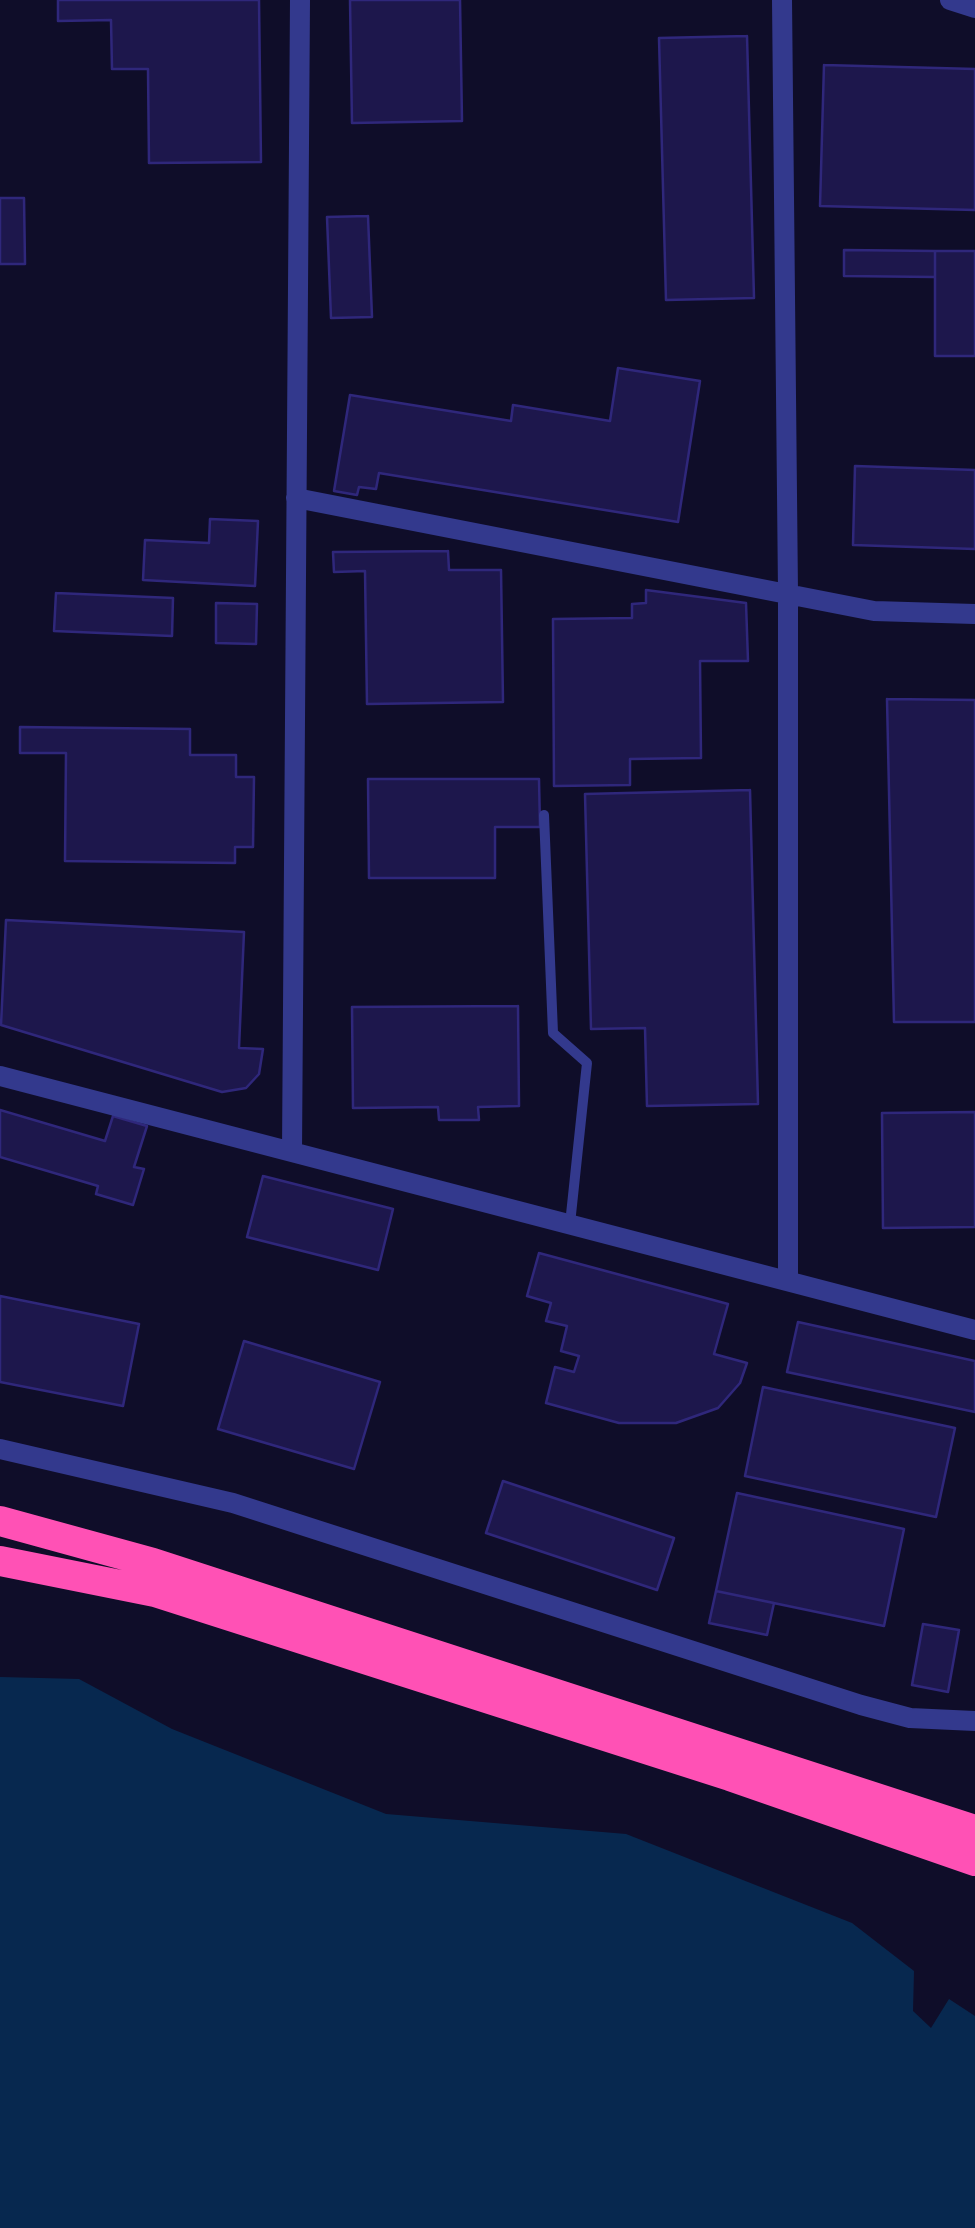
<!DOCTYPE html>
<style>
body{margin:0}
canvas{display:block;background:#0f0d29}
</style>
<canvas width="975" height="2228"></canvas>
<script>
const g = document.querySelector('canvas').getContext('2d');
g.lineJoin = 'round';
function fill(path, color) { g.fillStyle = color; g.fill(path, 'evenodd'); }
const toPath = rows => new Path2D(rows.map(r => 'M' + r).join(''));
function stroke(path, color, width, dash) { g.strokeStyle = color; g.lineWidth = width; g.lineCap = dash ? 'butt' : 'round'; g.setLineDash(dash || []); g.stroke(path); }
fill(toPath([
 [0,1677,79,1679,172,1729,386,1814,626,1834,852,1923,914,1971,913,2011,931,2028,949,1999,975,2016,975,2228,0,2228]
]), '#07284f');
const building = toPath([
 [58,0,259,0,261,162,149,163,148,69,112,69,111,20,58,21,58,0],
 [350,0,460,0,462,121,352,123,350,0],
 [747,36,754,298,666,300,659,38,747,36],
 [824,65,975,69,975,210,820,206,824,65],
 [0,198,24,198,25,264,0,264,0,198],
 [368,216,372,317,331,318,327,217,368,216],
 [844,250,935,251,935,277,844,276,844,250],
 [935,251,975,251,975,356,935,356,935,251],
 [618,368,700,381,678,522,379,473,376,489,359,487,357,495,334,491,350,395,511,421,513,405,610,421,618,368],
 [855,466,975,470,975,549,853,545,855,466],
 [210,519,258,521,255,586,143,580,145,540,209,543,210,519],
 [448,551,449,570,501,570,503,702,367,704,365,571,334,572,333,552,448,551],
 [646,590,746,603,748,661,700,661,701,758,630,759,630,785,554,786,553,619,632,618,632,604,646,603,646,590],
 [56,593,173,598,172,636,54,631,56,593],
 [216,603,257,604,256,644,216,643,216,603],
 [887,699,975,700,975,1022,894,1022,887,699],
 [20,727,190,729,190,755,236,755,236,777,254,777,253,847,235,847,235,863,65,861,66,753,20,753,20,727],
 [368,779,539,779,540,827,495,827,495,878,369,878,368,779],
 [750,790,758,1104,647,1106,645,1028,591,1029,585,794,750,790],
 [6,920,244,932,239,1048,263,1049,259,1074,246,1088,222,1092,1,1025,6,920],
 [518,1006,519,1106,478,1107,479,1120,439,1120,438,1107,353,1108,352,1007,518,1006],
 [0,1110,105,1141,113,1116,147,1126,134,1167,144,1169,133,1205,96,1194,98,1186,0,1157,0,1110],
 [975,1112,975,1227,883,1228,882,1113,975,1112],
 [263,1176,393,1209,378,1270,247,1237,263,1176],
 [539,1253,728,1304,714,1354,747,1363,740,1383,718,1408,676,1423,619,1423,546,1403,555,1367,574,1372,579,1356,561,1351,567,1326,546,1321,551,1303,527,1296,539,1253],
 [0,1296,139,1324,123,1406,0,1382,0,1296],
 [798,1322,975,1361,975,1412,787,1372,798,1322],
 [244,1341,380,1382,354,1469,218,1429,244,1341],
 [763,1387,955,1428,936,1517,745,1476,763,1387],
 [503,1481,674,1538,657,1590,486,1533,503,1481],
 [737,1493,904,1529,884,1626,716,1591,737,1493],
 [716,1591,774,1603,767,1635,709,1623,716,1591],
 [923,1624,959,1630,948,1692,912,1685,923,1624]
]);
fill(building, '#1d174c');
stroke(building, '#2f277b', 2.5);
stroke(toPath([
 [544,815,553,1033,587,1063,570,1224]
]), '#33398d', 10);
stroke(toPath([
 [782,0,788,592,788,1280],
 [950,0,975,8],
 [296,498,874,611,975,614],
 [0,1076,975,1330],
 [292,1152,300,0],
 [0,1449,233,1503,861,1705,910,1718,975,1721]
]), '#33398d', 20);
stroke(toPath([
 [0,1521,153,1563,975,1830],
 [0,1561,155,1592,730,1776,975,1861]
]), '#ff51b5', 30);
</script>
